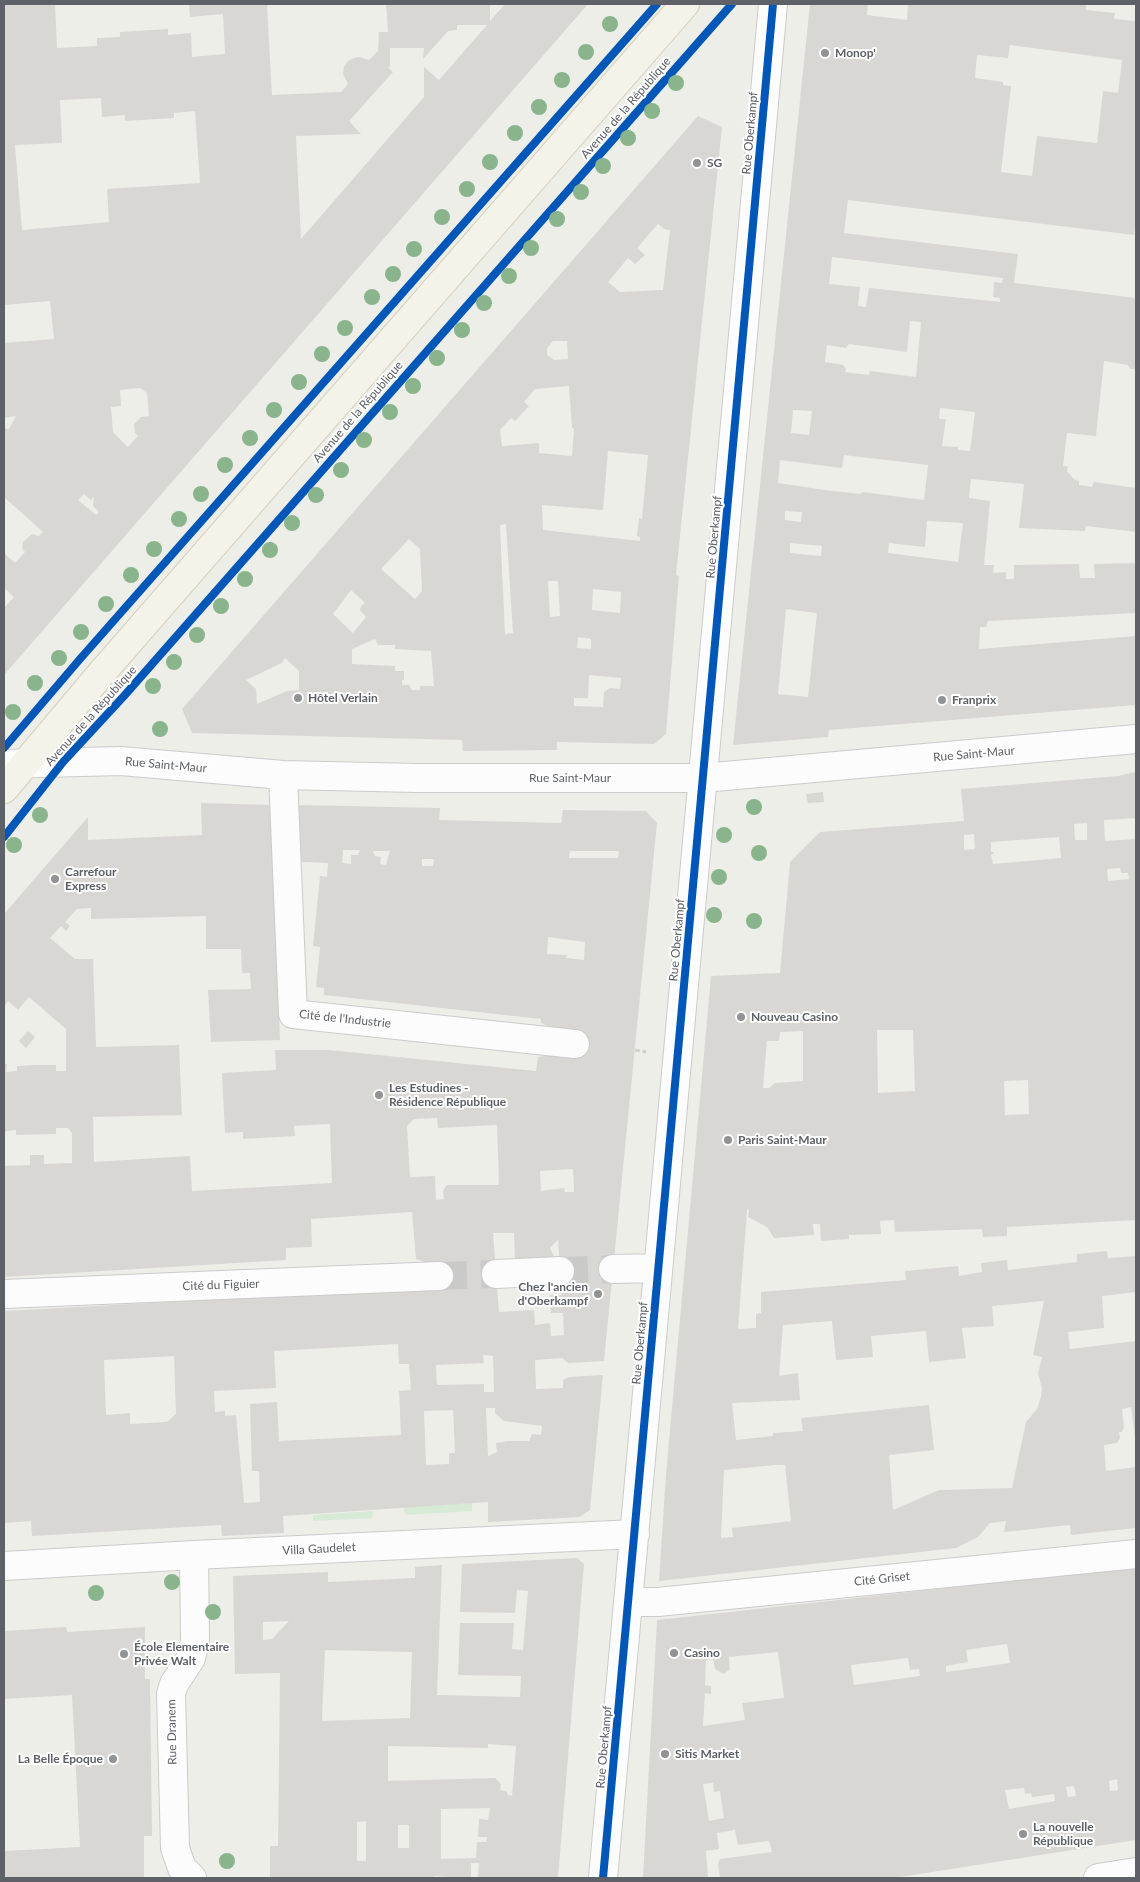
<!DOCTYPE html>
<meta charset="utf-8">
<style>
body{margin:0}
#map{position:relative;width:1140px;height:1882px;overflow:hidden;background:#eeeee9;font-family:Lato,sans-serif}
canvas{display:block}
.frame{position:absolute;inset:0;border:5px solid #5e6167;pointer-events:none}
</style>
<div id="map">
<canvas width="1140" height="1882"></canvas>
<div class="frame"></div>
</div>
<script>
const g = document.querySelector('canvas').getContext('2d');
g.lineJoin = 'round';
function fill(path, color) { g.fillStyle = color; g.fill(path, 'evenodd'); }
const toPath = rows => new Path2D(rows.map(r => 'M' + r).join(''));
function stroke(path, color, width, dash) { g.strokeStyle = color; g.lineWidth = width; g.lineCap = dash ? 'butt' : 'round'; g.setLineDash(dash || []); g.stroke(path); }
function label(font, color, halo, rows, align = 'center') {
  g.font = font + ' Lato,sans-serif'; g.lineWidth = 4; g.setLineDash([]); g.textBaseline = 'middle'; g.strokeStyle = halo; g.fillStyle = color; for (const [text, x, y, turn = 0] of rows) {
    g.save(); g.translate(x, y); g.rotate((+turn || 0) * Math.PI / 180); g.textAlign = isNaN(turn) ? turn : align; if (halo) g.strokeText(text, 0, 0); g.fillText(text, 0, 0); g.restore();
  }
}
fill(toPath([
 [472,1503,472,1511,406,1515,403,1509,405,1507],
 [373,1511,372,1518,313,1521,313,1515]
]), '#d7ead6');
fill(toPath([
 [4,4,55,4,57,48,97,46,97,38,120,37,120,32,168,29,168,35,191,33,192,57,225,54,223,14,190,17,189,4,267,4,272,95,341,92,348,84,343,74,344,67,348,61,354,58,360,57,369,60,378,51,379,32,388,32,386,4,490,4,490,21,505,4,588,4,4,675,4,605,5,607,14,597,4,588,4,553,15,563,25,552,22,548,23,542,32,534,39,536,43,532,4,497,4,428,9,429,16,416,4,418,4,343,54,339,50,301,4,305],
 [457,25,487,25,439,80,424,67,424,97,301,239,296,136,361,134,349,121,393,72,388,67,390,67,390,48,424,48,423,59,448,31,457,30],
 [101,98,102,117,125,115,125,121,174,118,174,113,195,111,200,183,107,189,109,222,22,230,15,145,62,143,60,100],
 [140,388,147,393,149,416,141,417,134,424,135,433,138,436,128,447,113,432,111,407,121,406,120,390],
 [84,494,91,500,94,496,93,506,99,512,96,515,78,500],
 [810,4,868,4,867,15,907,20,908,4,1086,4,1086,10,1115,13,1114,19,1136,21,1136,210,1134,235,848,200,844,233,1018,254,1014,283,1136,298,1136,369,1130,369,1128,365,1104,361,1096,436,1067,433,1063,466,1068,466,1067,471,1074,479,1079,481,1079,485,1092,487,1094,482,1136,488,1136,532,1086,526,1085,531,1019,528,1024,484,971,479,969,498,990,501,984,565,994,565,993,573,1006,572,1006,579,1014,579,1014,565,1079,564,1080,578,1095,578,1094,564,1136,563,1136,613,988,621,986,627,980,627,979,649,1136,636,1136,705,829,730,828,737,733,745],
 [1010,45,1122,60,1118,93,1103,91,1097,143,1037,136,1032,176,1001,172,1011,86,1003,85,1003,82,975,78,977,55,1008,58],
 [832,257,1003,278,1002,283,994,282,993,297,1000,298,1000,302,869,288,866,307,858,306,860,287,829,284],
 [910,321,921,322,916,377,870,371,869,375,845,372,846,369,843,365,825,362,827,345,846,348,849,344,907,352],
 [940,408,975,412,970,451,958,450,958,447,942,446,946,419,939,419],
 [793,410,812,411,809,435,791,433],
 [844,455,928,465,924,500,862,492,861,494,825,490,778,483,780,460,842,468],
 [785,511,802,512,801,522,785,520],
 [927,521,963,523,958,562,888,553,889,543,925,547],
 [790,543,822,546,821,556,790,553],
 [786,609,817,613,808,697,778,694],
 [698,116,722,127,676,575,679,576,666,734,654,744,557,742,557,750,463,751,462,740,192,733,182,709],
 [658,224,664,229,670,230,663,290,620,292,608,282,628,258,635,264,645,255,637,248],
 [553,341,567,341,568,359,554,360,547,355,547,348],
 [569,386,572,428,574,429,572,456,539,453,539,443,502,446,500,430,511,418,515,421,529,406,524,402,535,389],
 [608,451,648,455,642,519,639,518,637,536,640,537,640,541,543,530,542,505,603,510],
 [506,524,513,633,505,634,500,525],
 [409,539,420,549,422,591,415,599,381,569],
 [548,581,558,581,560,616,550,617],
 [593,589,621,592,620,613,592,610],
 [351,590,365,603,361,606,360,610,366,617,353,633,333,614],
 [578,637,591,639,591,649,577,648],
 [375,639,378,645,395,645,395,649,431,651,434,686,420,686,420,690,412,690,409,685,402,685,402,680,404,680,404,671,395,671,395,666,352,664,352,649],
 [285,658,299,671,299,690,287,691,257,704,256,689,246,680,282,663],
 [589,675,621,678,620,689,610,688,604,692,603,707,574,706,574,698,588,698],
 [1136,772,1136,818,1104,820,1105,841,1136,839,1136,1220,1007,1227,1007,1236,983,1237,982,1229,895,1232,894,1220,880,1221,881,1234,849,1235,849,1239,821,1241,820,1224,813,1224,814,1235,774,1238,767,1227,748,1217,749,1209,747,1210,738,1329,756,1328,756,1314,761,1313,761,1292,906,1280,905,1271,958,1266,959,1276,982,1272,981,1263,1007,1260,1008,1270,1077,1262,1077,1254,1107,1251,1108,1258,1136,1256,1136,1292,1102,1296,1104,1328,1068,1332,1070,1349,1136,1341,1136,1445,1131,1407,1122,1409,1124,1427,1122,1432,1119,1432,1120,1438,1117,1443,1104,1445,1106,1471,1136,1467,1136,1528,1071,1535,1070,1525,1004,1532,1006,1521,990,1523,978,1537,956,1548,659,1581,666,1474,711,976,780,973,790,862,820,832,964,821,961,789,1118,776],
 [1087,823,1087,840,1075,840,1074,824],
 [974,834,975,849,964,850,964,835],
 [1059,837,1061,858,993,864,991,854,993,854,994,852,991,852,991,842],
 [1120,868,1121,873,1128,873,1129,879,1108,881,1107,869],
 [877,1030,913,1030,915,1091,878,1093],
 [803,1031,803,1081,775,1083,769,1088,763,1088,767,1041,779,1041,780,1032],
 [1028,1080,1029,1114,1005,1115,1004,1081],
 [1044,1301,1033,1355,1042,1357,1038,1374,1042,1388,1041,1397,1037,1409,1026,1422,1012,1488,939,1490,893,1510,889,1455,934,1450,929,1405,801,1418,803,1431,773,1433,773,1436,736,1440,732,1403,800,1400,798,1373,779,1376,783,1325,832,1321,836,1360,873,1357,871,1336,926,1331,929,1362,966,1358,962,1328,994,1326,992,1306],
 [775,1465,785,1465,791,1521,732,1528,733,1537,721,1538,724,1470],
 [823,792,824,802,808,803,806,794],
 [201,803,271,805,280,1040,211,1042,208,990,251,989,250,973,242,973,241,949,206,949,206,916,91,919,91,908,77,909,65,922,70,926,66,931,61,926,50,938,75,959,93,959,96,1047,179,1045,182,1115,93,1117,94,1162,190,1156,192,1191,332,1183,330,1124,294,1126,295,1136,243,1139,243,1132,225,1133,222,1073,276,1070,275,1050,329,1050,536,1071,538,1057,563,1053,565,1033,541,1023,541,1019,324,995,324,988,316,987,320,947,313,946,320,876,327,877,328,863,302,862,297,848,297,805,440,808,439,820,561,823,563,810,646,811,657,823,604,1361,568,1363,562,1358,535,1360,536,1389,563,1388,563,1380,569,1377,603,1375,590,1510,580,1517,488,1522,488,1502,283,1516,284,1533,222,1536,221,1525,32,1536,31,1521,4,1523,4,1311,439,1287,438,1267,416,1259,412,1212,311,1219,312,1247,286,1248,286,1260,4,1277,4,1166,30,1165,30,1155,44,1155,44,1164,72,1163,72,1133,68,1128,56,1128,56,1134,16,1135,16,1130,6,1131,4,1134,4,1062,7,1065,6,1072,17,1071,17,1066,35,1065,56,1065,56,1071,66,1071,66,1029,29,997,18,1010,8,1001,4,1007,4,914,88,817,88,840,202,835],
 [343,850,360,850,358,855,351,855,351,864,342,863],
 [373,851,390,851,386,865,380,864,381,857,375,856],
 [570,851,619,851,618,858,569,858],
 [422,859,434,859,433,866,422,866],
 [548,937,585,942,584,960,566,958,567,955,547,954],
 [437,1118,438,1128,497,1125,499,1185,447,1185,443,1191,444,1199,436,1200,435,1176,410,1177,407,1126,414,1119],
 [573,1169,574,1192,565,1192,564,1188,541,1191,540,1171],
 [493,1233,514,1233,515,1262,556,1261,550,1248,558,1240,562,1295,550,1295,551,1313,563,1313,564,1335,551,1336,550,1323,535,1325,534,1310,499,1312],
 [398,1344,399,1364,409,1364,411,1390,399,1391,401,1435,279,1441,277,1402,250,1404,252,1471,259,1471,260,1502,244,1503,236,1415,225,1416,225,1411,215,1412,214,1391,276,1388,274,1351],
 [483,1355,493,1356,494,1392,484,1392,484,1384,437,1385,436,1365,484,1363],
 [174,1356,176,1414,167,1422,130,1424,130,1413,106,1415,104,1360],
 [486,1408,495,1408,495,1413,504,1421,542,1426,541,1435,532,1434,529,1441,508,1441,496,1443,497,1452,488,1456],
 [453,1410,455,1453,449,1453,449,1464,426,1465,424,1411],
 [28,1031,35,1037,26,1048,19,1041],
 [577,1558,584,1564,558,1878,478,1878,479,1863,471,1863,471,1878,446,1878,446,1877,434,1876,434,1878,270,1878,270,1846,278,1846,280,1673,235,1674,233,1576,328,1572,328,1582,415,1578,415,1567,442,1565,437,1695,520,1697,521,1676,458,1675,460,1623,514,1623,512,1649,523,1650,528,1591,517,1590,515,1613,460,1612,462,1564],
 [289,1621,272,1639,263,1640,263,1622],
 [325,1650,412,1652,410,1718,322,1721],
 [488,1744,516,1746,512,1796,508,1795,506,1791,500,1790,501,1784,495,1778,388,1781,388,1746,488,1748],
 [490,1808,488,1820,479,1819,478,1837,487,1837,486,1842,477,1842,476,1858,441,1859,441,1809],
 [366,1821,366,1861,357,1861,357,1822],
 [398,1825,409,1825,409,1848,398,1848],
 [1136,1567,1136,1840,894,1878,720,1878,718,1864,720,1859,772,1852,769,1841,738,1845,735,1830,717,1833,719,1849,706,1851,708,1878,643,1878,657,1620],
 [1007,1644,1010,1663,946,1672,946,1666,968,1662,966,1650],
 [778,1652,784,1698,742,1703,745,1720,703,1726,705,1693,711,1694,711,1686,705,1685,706,1660,713,1659,715,1669,724,1674,730,1669,729,1657],
 [908,1658,910,1670,919,1669,920,1676,854,1685,851,1665],
 [1117,1779,1118,1790,1110,1791,1109,1781],
 [713,1783,714,1792,720,1791,724,1818,709,1821,703,1784],
 [1074,1786,1076,1796,1068,1797,1066,1787],
 [1024,1788,1025,1794,1031,1793,1032,1797,1054,1794,1055,1801,1009,1809,1005,1790],
 [66,1627,67,1632,145,1627,145,1679,150,1679,152,1836,144,1836,144,1878,4,1878,4,1851,80,1847,72,1695,4,1699,4,1631]
]), '#d8d7d4');
stroke(toPath([
 [560,1271,613,1269],
 [439,1276,496,1274]
]), '#cacbc8', 28, [28, 14]);
const minor = toPath([
 [4,764,121,761,283,775,417,778,703,778,1136,739],
 [283,775,293,1014,575,1044],
 [613,1269,658,1268],
 [496,1274,560,1271],
 [4,1294,439,1276],
 [4,1566,194,1555,635,1534],
 [628,1602,658,1602,1136,1554],
 [192,1878,182,1868,175,1848,171,1694,174,1684,191,1658,195,1641,194,1555],
 [603,1878,773,4],
 [1098,1878,1136,1872]
]);
const major = toPath([
 [4,789,99,676,685,4]
]);
stroke(minor, '#cbcbcb', 30);
stroke(major, '#d5d0b8', 30);
stroke(toPath([
 [635,1050,646,1052]
]), '#ccd0ce', 3, [5, 2.5]);
stroke(minor, '#fcfcfc', 28);
stroke(major, '#f4f3e9', 28);
stroke(toPath([
 [4,748,80,659,657,4],
 [4,837,63,762,124,696,732,4],
 [603,1878,773,4]
]), '#0057b8', 8);
g.fillStyle = '#89b48c';
for (const [x, y] of [
 [610,24],
 [586,52],
 [562,80],
 [676,83],
 [539,107],
 [652,111],
 [515,133],
 [628,138],
 [490,162],
 [603,166],
 [467,189],
 [581,192],
 [442,217],
 [557,219],
 [531,248],
 [414,249],
 [393,274],
 [509,276],
 [372,297],
 [484,303],
 [345,328],
 [462,330],
 [322,354],
 [437,358],
 [299,382],
 [413,386],
 [274,410],
 [390,412],
 [250,438],
 [364,440],
 [225,465],
 [341,470],
 [201,494],
 [316,495],
 [179,519],
 [292,523],
 [154,549],
 [270,550],
 [131,575],
 [245,579],
 [106,604],
 [221,606],
 [81,632],
 [197,635],
 [59,658],
 [174,662],
 [35,683],
 [153,686],
 [13,712],
 [160,729],
 [754,807],
 [40,815],
 [724,835],
 [14,845],
 [759,853],
 [719,877],
 [714,915],
 [754,921],
 [172,1582],
 [96,1593],
 [213,1612],
 [227,1861]
]) { g.beginPath(); g.arc(x, y, 8, 0, 2 * Math.PI); g.fill(); }
for (const [x, y, r, color] of [
 [825,53,5,"#909294"],
 [697,163,5,"#909294"],
 [298,698,5,"#909294"],
 [942,700,5,"#909294"],
 [55,879,5,"#909294"],
 [741,1017,5,"#909294"],
 [379,1095,5,"#909294"],
 [728,1140,5,"#909294"],
 [598,1294,5,"#909294"],
 [674,1653,5,"#909294"],
 [124,1654,5,"#909294"],
 [665,1754,5,"#909294"],
 [113,1759,5,"#909294"],
 [1023,1834,5,"#909294"]
]) { const dot = new Path2D(); dot.arc(x, y, r, 0, 2 * Math.PI); g.fillStyle = color; g.fill(dot); stroke(dot, '#fff', 2); }
label('bold 12px', '#5e6167', '#fff', [
 ["Monop'",835,53],
 ["SG",707,163],
 ["Hôtel Verlain",308,698],
 ["Franprix",952,700],
 ["Carrefour",65,872],
 ["Express",65,886],
 ["Nouveau Casino",751,1017],
 ["Les Estudines -",389,1088],
 ["Résidence République",389,1102],
 ["Paris Saint-Maur",738,1140],
 ["Chez l'ancien",588,1287,"right"],
 ["d'Oberkampf",588,1301,"right"],
 ["École Elementaire",134,1647],
 ["Privée Walt",134,1661],
 ["Casino",684,1653],
 ["Sitis Market",675,1754],
 ["La Belle Époque",103,1759,"right"],
 ["La nouvelle",1033,1827],
 ["République",1033,1841]
], 'left');
label('12px', '#5e6167', '#fff', [
 ["Avenue de la République",626,108,-49],
 ["Rue Oberkampf",750,133,-85],
 ["Avenue de la République",358,412,-49],
 ["Rue Oberkampf",714,537,-85],
 ["Avenue de la République",91,716,-48],
 ["Rue Saint-Maur",974,754,-5],
 ["Rue Saint-Maur",166,765,5],
 ["Rue Saint-Maur",570,778],
 ["Rue Oberkampf",677,940,-85],
 ["Cité de l'Industrie",345,1019,6],
 ["Cité du Figuier",221,1285,-2],
 ["Rue Oberkampf",640,1343,-85],
 ["Villa Gaudelet",319,1549,-3],
 ["Cité Griset",882,1579,-6],
 ["Rue Dranem",172,1732,-91],
 ["Rue Oberkampf",604,1747,-85]
]);
</script>
